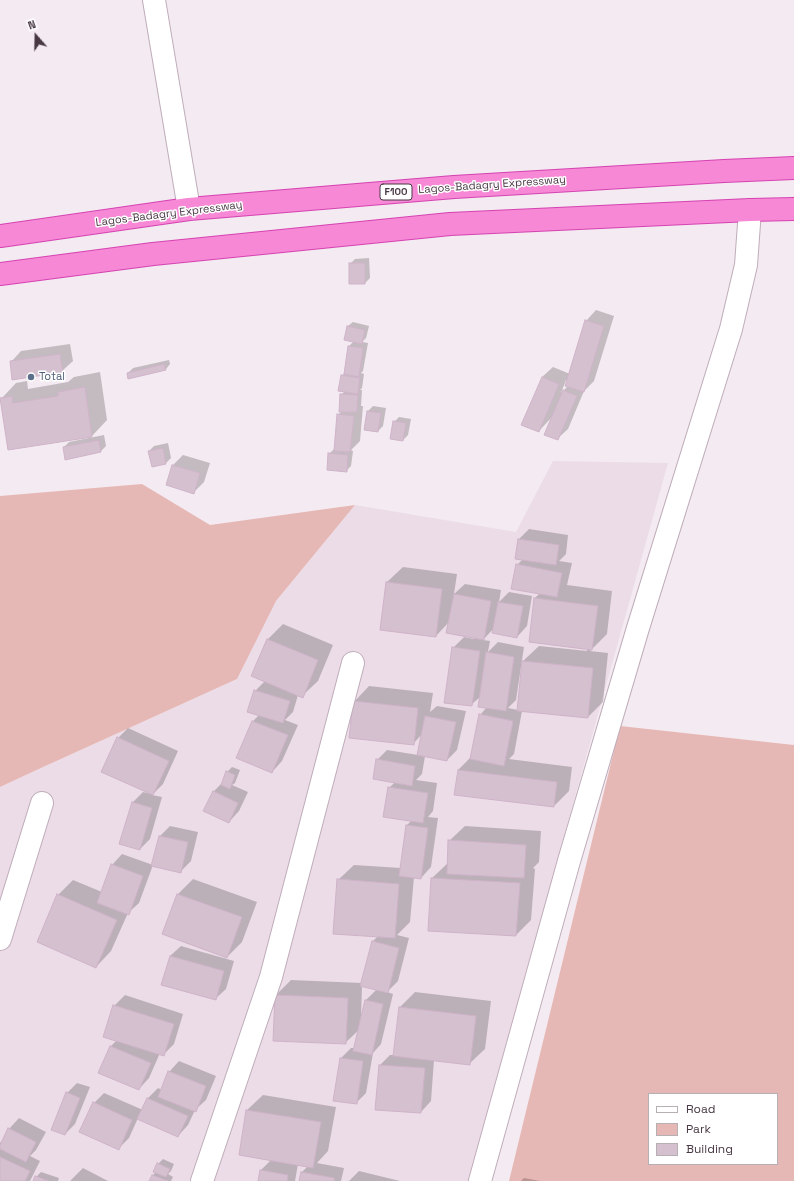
<!DOCTYPE html>
<style>
body{margin:0}
#map{position:relative;width:794px;height:1181px;overflow:hidden;background:#f4eaf1;font-family:"Space Grotesk",sans-serif}
canvas{display:block}
.legend{position:absolute;left:648px;top:1093px;width:130px;height:72px;box-sizing:border-box;background:#fff;border:1px solid #b6afb4;margin:0;padding:5px 7px;list-style:none;font-size:12px;color:#483844}
.legend li{display:flex;align-items:center;gap:8px;height:20px}
.legend b{width:20px;border:1px solid #b6afb4}
.north{position:absolute;left:16px;top:16px;width:40px;height:40px;-webkit-text-stroke:3px #fff;paint-order:stroke;rotate:340deg;font-size:11px;font-weight:700;line-height:16px;text-align:center;color:#483844}
.north::after{content:'';display:block;margin:auto;width:14px;height:18px;background:#483844;clip-path:polygon(50% 0,100% 100%,50% 72%,0 100%)}
</style>
<div id="map">
<canvas width="794" height="1181"></canvas>
<ul class="legend">
<li><b style="height:5px;background:#fff"></b>Road</li>
<li><b style="height:11px;background:#e6b8b5"></b>Park</li>
<li><b style="height:11px;background:#d5c0d0"></b>Building</li>
</ul>
<div class="north">N</div>
</div>
<script>
const g = document.querySelector('canvas').getContext('2d');
g.lineJoin = 'round';
function fill(path, color) { g.fillStyle = color; g.fill(path, 'evenodd'); }
const toPath = rows => new Path2D(rows.map(r => 'M' + r).join(''));
function stroke(path, color, width, dash) { g.strokeStyle = color; g.lineWidth = width; g.lineCap = dash ? 'butt' : 'round'; g.setLineDash(dash || []); g.stroke(path); }
function label(font, color, halo, rows, align = 'center') {
  g.font = font + ' "Space Grotesk",sans-serif'; g.lineWidth = 3; g.setLineDash([]); g.textBaseline = 'middle'; g.strokeStyle = halo; g.fillStyle = color; for (const [text, x, y, turn = 0] of rows) {
    g.save(); g.translate(x, y); g.rotate((+turn || 0) * Math.PI / 180); g.textAlign = isNaN(turn) ? turn : align; if (halo) g.strokeText(text, 0, 0); g.fillText(text, 0, 0); g.restore();
  }
}
fill(toPath([
 [553,461,668,463,468,1181,0,1181,0,787,41,768,237,679,276,601,355,505,516,532]
]), '#ecdce7');
fill(toPath([
 [142,484,210,525,355,505,276,601,237,679,41,768,0,787,0,496],
 [620,726,794,745,794,1181,509,1181],
 [649,1094,777,1094,777,1164,649,1164]
]), '#e6b8b5');
fill(toPath([
 [369,258,370,278,365,283,350,283,350,264,355,259],
 [596,310,614,316,594,381,584,391,568,429,557,439,552,417,539,431,542,377,553,367,570,374,586,321],
 [566,380,567,381,568,386,561,393],
 [353,322,369,326,366,338,362,342,368,343,363,371,361,373,364,374,362,388,360,390,362,390,361,406,363,406,360,441,351,450,353,451,351,466,346,471,329,454,334,449,338,415,342,411,341,395,345,391,342,376,345,372,349,346,354,341,348,326],
 [70,344,73,361,62,371,11,362,21,351],
 [169,360,170,364,166,369,128,373,133,368],
 [100,372,107,420,92,436,8,449,1,399,16,383,27,381,28,389,68,382,74,377],
 [373,406,386,408,383,426,378,431,368,411],
 [399,417,411,419,408,435,403,440,394,422],
 [104,435,106,446,101,451,64,447,69,442],
 [168,443,171,458,166,463,152,466,149,451,154,446],
 [183,455,210,463,204,482,194,492,173,465],
 [529,529,568,535,566,554,559,561,572,563,567,585,612,591,607,634,590,651,608,653,603,702,588,717,522,711,514,754,509,759,572,767,569,791,554,806,458,770,471,757,480,715,487,707,481,696,471,705,453,648,464,637,474,639,474,637,449,622,436,636,387,582,403,567,457,574,454,594,465,584,501,590,499,602,509,592,532,596,527,626,517,637,494,628,483,640,490,641,488,652,498,642,524,647,516,700,508,708,518,710,523,661,539,646,587,651,587,649,530,642,535,598,540,593,517,565,523,559,519,539],
 [283,624,333,645,318,681,302,696,298,695,293,712,285,720,298,725,282,761,272,772,238,758,253,721,259,715,255,691,265,681,253,676,268,639],
 [369,686,433,693,430,712,437,706,466,711,457,750,447,760,425,756,422,774,416,780,437,783,433,811,428,817,438,818,431,867,421,878,414,877,410,922,397,935,409,938,398,981,387,992,393,994,381,1044,373,1053,366,1093,356,1103,341,1058,351,1048,355,1048,360,1029,345,1043,275,996,291,980,362,983,372,942,378,936,338,880,354,865,401,868,407,825,412,820,389,788,395,782,377,760,387,750,418,755,422,734,413,744,354,702],
 [362,985,377,989,366,1000,362,1018,361,1018],
 [128,728,178,751,163,784,152,795,162,797,150,839,140,849,133,802,143,792,151,794,151,793,118,738],
 [232,767,240,770,235,783,232,785,248,792,239,811,229,822,213,792,223,782,227,772],
 [170,826,198,832,191,861,180,872,153,865,139,903,128,913,111,951,96,967,58,895,73,880,102,892,112,865,122,854,153,865,160,836],
 [465,826,541,831,539,862,533,868,535,869,531,920,516,935,432,878,448,863,449,841],
 [193,879,257,902,242,942,227,957,163,934,178,894],
 [181,946,234,961,226,989,215,999,170,956],
 [415,992,491,1001,485,1049,469,1064,434,1060,431,1101,421,1112,380,1065,390,1055,394,1055,400,1007],
 [125,995,183,1014,174,1044,163,1055,160,1053,149,1078,139,1089,111,1046,117,1040,114,1006],
 [179,1061,216,1076,206,1100,195,1110,188,1125,178,1136,138,1118,129,1138,119,1148,94,1103,104,1093,143,1110,148,1098,158,1088,162,1090,169,1072],
 [77,1083,90,1087,75,1124,65,1134,67,1093],
 [263,1095,336,1107,328,1151,317,1163,344,1168,341,1181,300,1181,302,1172,308,1166,298,1164,295,1181,259,1181,261,1170,271,1160,240,1155,247,1110],
 [19,1118,46,1132,36,1150,30,1156,40,1161,30,1181,0,1181,0,1142,2,1143,9,1129],
 [163,1159,174,1164,171,1171,168,1174,173,1177,171,1181,150,1181,153,1175,156,1172,158,1164],
 [83,1168,108,1181,70,1181],
 [359,1171,400,1181,349,1181],
 [41,1172,59,1178,58,1181,34,1181,36,1177],
 [524,1178,540,1181,521,1181]
]), '#0003');
const building = toPath([
 [349,263,365,263,365,284,349,284,349,263],
 [585,320,604,326,584,392,565,386,585,320],
 [347,326,365,330,362,344,344,340,347,326],
 [348,346,363,348,359,377,344,374,348,346],
 [60,354,63,372,12,380,10,361,60,354],
 [164,364,166,370,128,379,127,373,164,364],
 [341,375,360,378,358,394,338,391,341,375],
 [542,377,559,384,539,432,521,425,542,377],
 [85,387,92,437,8,450,0,398,12,396,13,403,58,396,58,392,85,387],
 [563,390,577,396,558,440,544,435,563,390],
 [340,394,358,395,357,412,339,412,340,394],
 [367,411,381,413,378,432,364,430,367,411],
 [337,414,354,416,350,452,334,451,337,414],
 [393,421,406,423,403,441,390,439,393,421],
 [99,440,101,452,65,460,63,447,99,440],
 [163,448,166,464,152,467,148,451,163,448],
 [328,453,348,455,347,472,327,470,328,453],
 [172,465,200,473,194,494,166,485,172,465],
 [518,539,559,545,556,565,515,559,518,539],
 [516,564,562,573,557,597,511,589,516,564],
 [386,582,442,589,436,637,380,630,386,582],
 [454,594,491,601,484,640,446,633,454,594],
 [534,598,598,606,592,650,529,642,534,598],
 [498,602,523,606,517,638,492,633,498,602],
 [267,639,318,660,303,698,251,676,267,639],
 [452,647,480,651,472,706,444,703,452,647],
 [486,652,514,657,506,711,478,707,486,652],
 [522,661,593,668,588,718,517,711,522,661],
 [254,690,290,701,283,723,247,712,254,690],
 [353,701,418,708,414,745,349,738,353,701],
 [479,714,513,721,504,766,470,759,479,714],
 [425,716,456,722,447,761,417,755,425,716],
 [252,721,288,735,272,773,236,758,252,721],
 [117,737,169,761,153,795,101,772,117,737],
 [376,759,415,766,412,786,373,779,376,759],
 [458,770,557,782,554,807,454,795,458,770],
 [226,771,235,775,230,789,221,785,226,771],
 [388,787,428,793,423,823,383,817,388,787],
 [213,791,238,803,229,823,203,811,213,791],
 [132,802,152,808,140,850,119,844,132,802],
 [406,825,428,828,421,879,399,876,406,825],
 [159,836,188,842,181,873,151,866,159,836],
 [448,840,526,845,524,878,447,874,448,840],
 [111,864,143,876,129,915,97,903,111,864],
 [431,878,520,883,516,936,428,931,431,878],
 [337,879,399,884,395,938,333,934,337,879],
 [57,894,117,920,96,968,37,942,57,894],
 [177,894,242,917,227,958,162,934,177,894],
 [372,941,399,948,388,993,360,986,372,941],
 [170,956,224,971,216,1000,161,985,170,956],
 [275,995,348,998,346,1044,273,1041,275,995],
 [365,1000,383,1004,372,1055,353,1051,365,1000],
 [113,1005,174,1024,164,1056,103,1037,113,1005],
 [399,1007,476,1016,470,1065,393,1056,399,1007],
 [110,1046,151,1063,139,1090,98,1073,110,1046],
 [340,1058,363,1061,357,1104,333,1101,340,1058],
 [379,1065,425,1068,421,1113,375,1110,379,1065],
 [168,1071,206,1086,196,1112,158,1097,168,1071],
 [66,1092,80,1098,65,1135,51,1130,66,1092],
 [147,1098,188,1116,178,1137,137,1119,147,1098],
 [93,1102,132,1120,119,1150,79,1132,93,1102],
 [246,1110,321,1122,313,1168,239,1155,246,1110],
 [8,1128,36,1142,26,1162,0,1149,0,1145,8,1128],
 [0,1157,30,1171,25,1181,0,1181,0,1157],
 [157,1163,170,1169,166,1177,153,1172,157,1163],
 [260,1170,288,1175,287,1181,258,1181,260,1170],
 [301,1172,334,1178,334,1181,299,1181,301,1172],
 [152,1175,168,1181,149,1181,152,1175],
 [35,1176,48,1181,33,1181,35,1176]
]);
fill(building, '#d5c0d0');
stroke(building, '#cfb3c9', 1);
const minor = toPath([
 [154,0,189,209],
 [0,939,42,803],
 [202,1181,271,977,353,663],
 [480,1181,569,861,638,628,731,329,746,265,750,210]
]);
const trunk = toPath([
 [0,236,189,209,454,187,724,171,794,168],
 [0,274,153,254,450,224,750,210,794,209]
]);
stroke(minor, '#bfadba', 24);
stroke(trunk, '#d543b1', 24);
stroke(minor, '#fff', 22);
stroke(trunk, '#f688d6', 22);
for (const [x, y, r, color] of [
 [31,377,4,"#5c6f8a"]
]) { const dot = new Path2D(); dot.arc(x, y, r, 0, 2 * Math.PI); g.fillStyle = color; g.fill(dot); stroke(dot, '#fff', 1.5); }
for (const [x, y, w] of [
 [396,192,32]
]) { const box = new Path2D(); box.roundRect(x - w / 2, y - 8, w, 16, 3); g.fillStyle = '#fff'; g.fill(box); stroke(box, '#483844', 1); }
label('bold 10px', '#483844', null, [
 ["F100",396,192]
]);
label('11px', '#483844', '#fff', [
 ["Lagos-Badagry Expressway",492,185,-4],
 ["Lagos-Badagry Expressway",169,214,-7]
]);
label('11px', '#4e5e75', '#fff', [
 ["Total",39,377]
], 'left');
</script>
